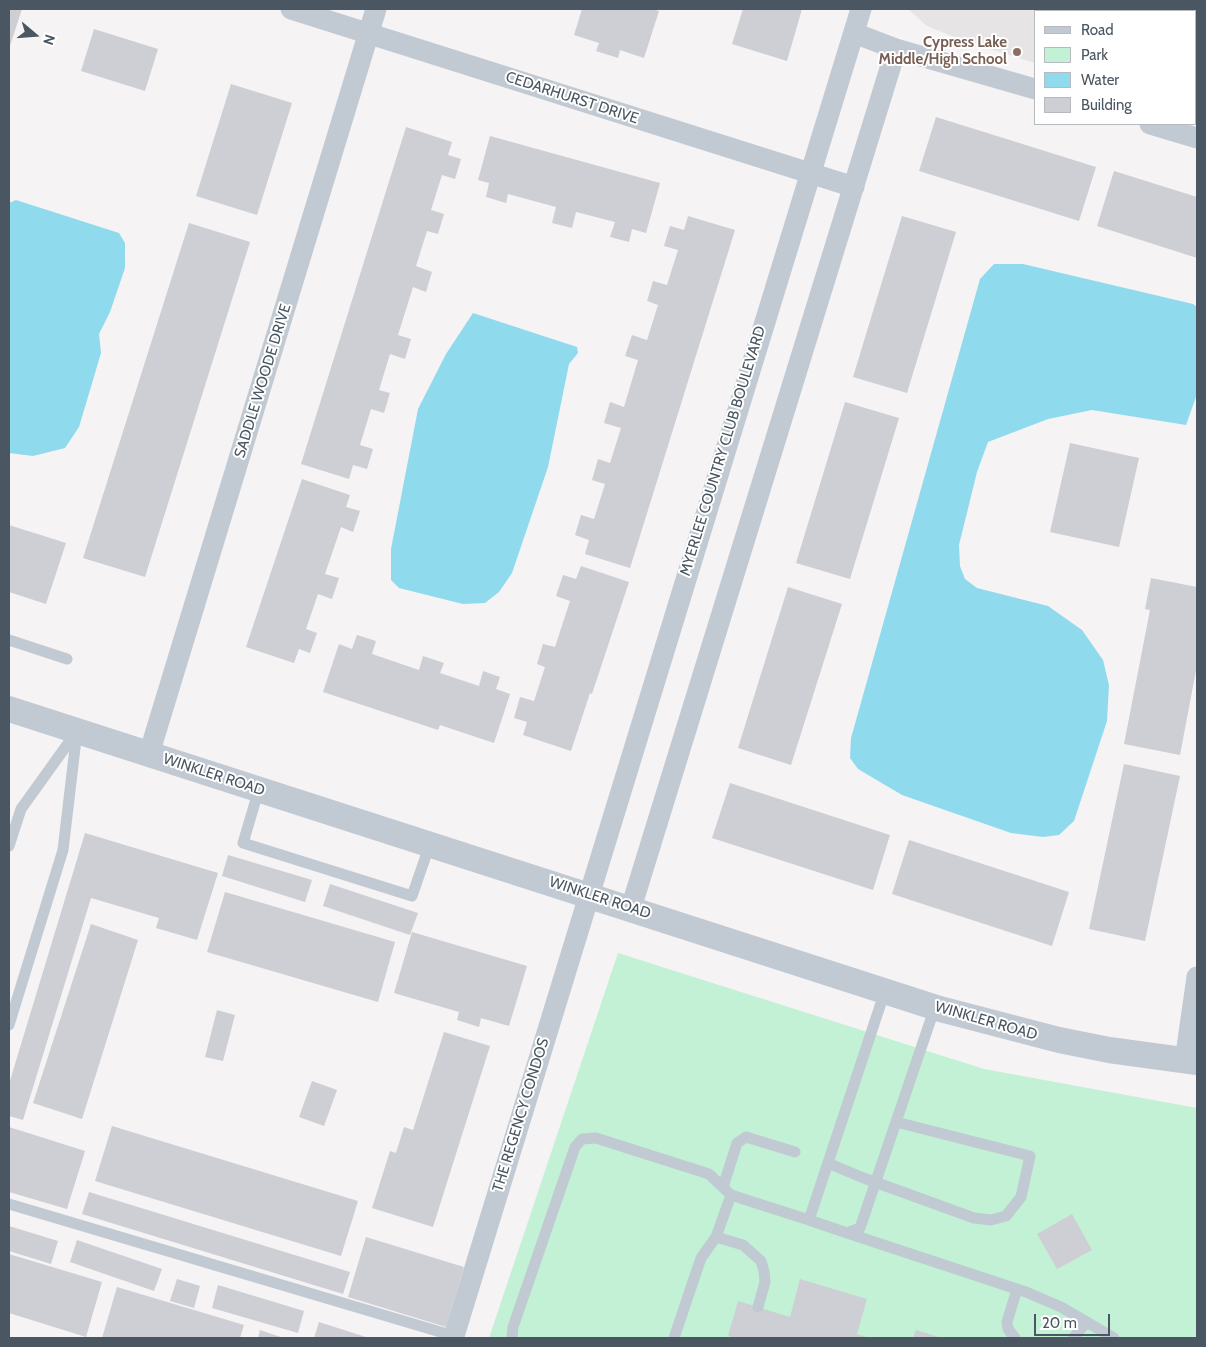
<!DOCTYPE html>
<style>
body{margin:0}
#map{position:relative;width:1206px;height:1347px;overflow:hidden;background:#f5f3f3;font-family:Cabin,sans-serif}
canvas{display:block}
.frame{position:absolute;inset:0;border:10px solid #4a5661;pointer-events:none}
.legend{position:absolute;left:1034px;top:10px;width:162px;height:115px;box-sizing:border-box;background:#fff;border:1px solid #b7bbc0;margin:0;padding:6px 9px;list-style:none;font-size:15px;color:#4a5661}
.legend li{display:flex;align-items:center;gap:10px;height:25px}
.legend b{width:25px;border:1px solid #b7bbc0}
.north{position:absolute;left:10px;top:10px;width:50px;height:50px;-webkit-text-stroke:4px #fff;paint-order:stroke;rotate:108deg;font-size:14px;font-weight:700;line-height:20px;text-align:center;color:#4a5661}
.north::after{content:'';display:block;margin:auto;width:18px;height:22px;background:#4a5661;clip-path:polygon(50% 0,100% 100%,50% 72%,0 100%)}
.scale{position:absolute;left:1034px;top:1314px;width:76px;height:22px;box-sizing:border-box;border:2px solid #4a5661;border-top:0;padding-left:6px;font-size:15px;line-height:18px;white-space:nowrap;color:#4a5661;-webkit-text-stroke:4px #fff;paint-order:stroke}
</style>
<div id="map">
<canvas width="1206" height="1347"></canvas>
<div class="frame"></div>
<ul class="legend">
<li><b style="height:6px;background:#c1cad2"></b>Road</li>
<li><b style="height:14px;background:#c3f1d5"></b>Park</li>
<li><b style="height:14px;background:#90daee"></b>Water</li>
<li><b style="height:14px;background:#cdcfd5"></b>Building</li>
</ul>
<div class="north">N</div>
<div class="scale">20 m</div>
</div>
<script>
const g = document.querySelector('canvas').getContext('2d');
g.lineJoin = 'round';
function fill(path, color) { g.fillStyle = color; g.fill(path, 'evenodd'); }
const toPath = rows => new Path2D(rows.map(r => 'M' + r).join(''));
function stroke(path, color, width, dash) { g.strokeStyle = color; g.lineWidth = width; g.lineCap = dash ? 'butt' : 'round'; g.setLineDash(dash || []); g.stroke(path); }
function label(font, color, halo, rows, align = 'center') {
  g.font = font + ' Cabin,sans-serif'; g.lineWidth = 4; g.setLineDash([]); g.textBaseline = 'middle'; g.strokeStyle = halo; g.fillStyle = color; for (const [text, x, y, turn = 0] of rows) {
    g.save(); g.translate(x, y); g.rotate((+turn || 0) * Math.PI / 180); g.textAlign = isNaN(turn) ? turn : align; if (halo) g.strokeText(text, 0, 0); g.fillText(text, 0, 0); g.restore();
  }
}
fill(toPath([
 [908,9,1197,9,1197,112,1195,111,1195,11,1035,11,1035,63,964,41,927,26]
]), '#e6e4e5');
fill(toPath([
 [1135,9,1197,9,1197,60,1195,59,1195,11,1137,11],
 [618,953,984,1069,1197,1108,1197,1338,489,1338]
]), '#c3f1d5');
fill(toPath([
 [16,200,119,233,125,243,125,268,110,312,99,334,101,353,79,427,65,448,33,456,9,453,9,203],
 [994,264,1023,264,1193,304,1197,307,1197,394,1186,425,1092,410,1048,419,988,442,977,472,959,545,960,566,965,579,977,588,1048,606,1082,630,1103,660,1109,685,1107,721,1074,821,1059,835,1043,837,1011,833,902,795,858,769,850,758,851,738,980,279],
 [473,313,577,347,578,353,569,364,548,467,512,573,499,592,485,603,463,604,399,588,391,580,391,549,418,409,446,354]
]), '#90daee');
fill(toPath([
 [9,9,22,9,9,49],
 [582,9,652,9,659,11,644,58,620,50,618,58,596,51,599,43,574,35],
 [743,9,802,9,787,61,732,44],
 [94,29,158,49,145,91,81,71],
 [231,84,292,103,257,215,196,196],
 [936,117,1096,167,1079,221,919,171],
 [406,127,452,142,448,155,461,159,455,179,442,175,431,210,444,214,438,234,427,231,416,266,432,272,426,292,413,287,398,335,411,339,405,359,390,354,379,390,390,393,384,413,371,409,360,445,373,449,367,469,353,465,349,479,301,464],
 [490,136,660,183,646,233,632,229,629,242,610,237,615,222,576,212,572,228,552,223,556,207,508,194,506,203,486,197,489,183,478,180],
 [1114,171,1197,197,1197,258,1097,226],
 [688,216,735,230,630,568,585,554,589,540,575,535,581,515,594,519,605,484,592,480,598,459,610,463,621,428,604,423,610,402,624,407,638,360,625,356,632,335,647,340,658,305,647,301,653,281,667,285,678,250,664,246,670,226,684,230],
 [902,216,956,232,907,393,853,377],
 [189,223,250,242,145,577,83,558],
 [845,402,899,418,850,579,796,563],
 [1070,443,1139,458,1119,547,1050,532],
 [302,479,350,495,346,507,360,511,353,532,341,527,325,574,339,578,332,599,318,594,306,629,317,633,310,653,299,649,294,663,246,647],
 [9,525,66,543,46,604,9,592],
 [581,566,629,582,592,694,590,693,571,751,523,735,527,722,514,718,520,697,534,701,545,667,537,664,543,644,555,647,570,601,556,596,563,575,576,579],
 [1151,578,1197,587,1197,665,1180,755,1124,744,1150,610,1145,609],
 [788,587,842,604,791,765,738,748],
 [357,635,376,641,372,654,419,670,423,656,444,663,440,673,479,686,483,671,500,677,496,689,510,694,494,743,440,725,438,730,323,692,339,644,352,649],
 [1124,764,1180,776,1145,941,1089,929],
 [730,783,890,835,873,890,712,838],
 [85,833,218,873,197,940,156,928,159,918,91,898,23,1120,9,1116,9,1084],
 [909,840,1069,892,1052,946,892,894],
 [228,855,312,880,305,902,222,876],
 [330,884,418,913,410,935,323,906],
 [225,892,395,942,378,1002,207,952],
 [91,924,138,940,82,1119,33,1103],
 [412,932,527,966,509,1026,481,1018,479,1027,457,1020,459,1012,394,993],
 [217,1010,235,1015,223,1061,205,1057],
 [444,1032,490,1046,433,1227,372,1208,390,1151,396,1153,404,1127,413,1130],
 [312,1081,337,1090,324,1126,299,1117],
 [112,1126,358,1201,341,1256,95,1181],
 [9,1127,85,1151,67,1209,9,1192],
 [89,1192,350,1272,343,1294,82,1214],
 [1072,1214,1092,1250,1057,1269,1037,1234],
 [9,1226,58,1241,51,1264,9,1251],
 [366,1237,464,1267,446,1327,348,1297],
 [77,1240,162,1269,154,1291,70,1262],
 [9,1254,102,1282,86,1337,9,1313],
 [177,1279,200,1286,194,1308,170,1301],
 [800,1279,867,1299,857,1334,870,1338,735,1338,728,1336,738,1301,790,1317],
 [218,1285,304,1311,298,1333,212,1308],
 [117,1287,244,1325,240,1338,102,1338],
 [319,1322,369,1338,314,1338],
 [260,1330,284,1338,258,1338],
 [916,1330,942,1338,913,1338]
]), '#cdcfd5');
stroke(toPath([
 [9,640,67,659],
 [259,789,243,843,412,896,430,844],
 [9,846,21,809,77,731,63,850,9,1025],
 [885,991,809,1220,847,1233,860,1228,935,1007],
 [828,1163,861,1177,974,1218,991,1220,1006,1216,1021,1197,1030,1156,896,1122],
 [723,1187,737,1143,746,1137,795,1152],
 [9,1204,454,1336],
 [847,1233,1026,1292,1061,1307,1114,1338],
 [758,1307,765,1282,764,1271,761,1261,743,1245,716,1237,731,1195,809,1220],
 [512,1338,513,1327,575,1147,582,1139,596,1138,709,1174,731,1195],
 [674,1338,701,1258,716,1237],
 [1015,1338,1008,1329,1007,1322,1017,1289],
 [1073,1338,1087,1322]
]), '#c1cad2', 11);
stroke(toPath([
 [291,9,854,187],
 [854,33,896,49,1035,89],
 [1150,124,1197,138],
 [149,754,376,9],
 [631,908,896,49],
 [1185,1061,1197,977],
 [454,1336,861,9]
]), '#c1cad2', 21);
stroke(toPath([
 [9,709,940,1009,1059,1040,1109,1050,1197,1062]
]), '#c1cad2', 26);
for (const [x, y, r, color] of [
 [1017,52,5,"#8d6e63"]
]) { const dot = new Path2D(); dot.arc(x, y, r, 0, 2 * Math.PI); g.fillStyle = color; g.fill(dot); stroke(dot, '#fff', 2); }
label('bold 15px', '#785e54', '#fff', [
 ["Cypress Lake",1007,43],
 ["Middle/High School",1007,60]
], 'right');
label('15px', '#4a5661', '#fff', [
 ["CEDARHURST DRIVE",572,98,18],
 ["SADDLE WOODE DRIVE",263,381,-73],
 ["MYERLEE COUNTRY CLUB BOULEVARD",723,451,-73],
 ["WINKLER ROAD",214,775,18],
 ["WINKLER ROAD",600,898,18],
 ["WINKLER ROAD",986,1021,16],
 ["THE REGENCY CONDOS",521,1115,-73]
]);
</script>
